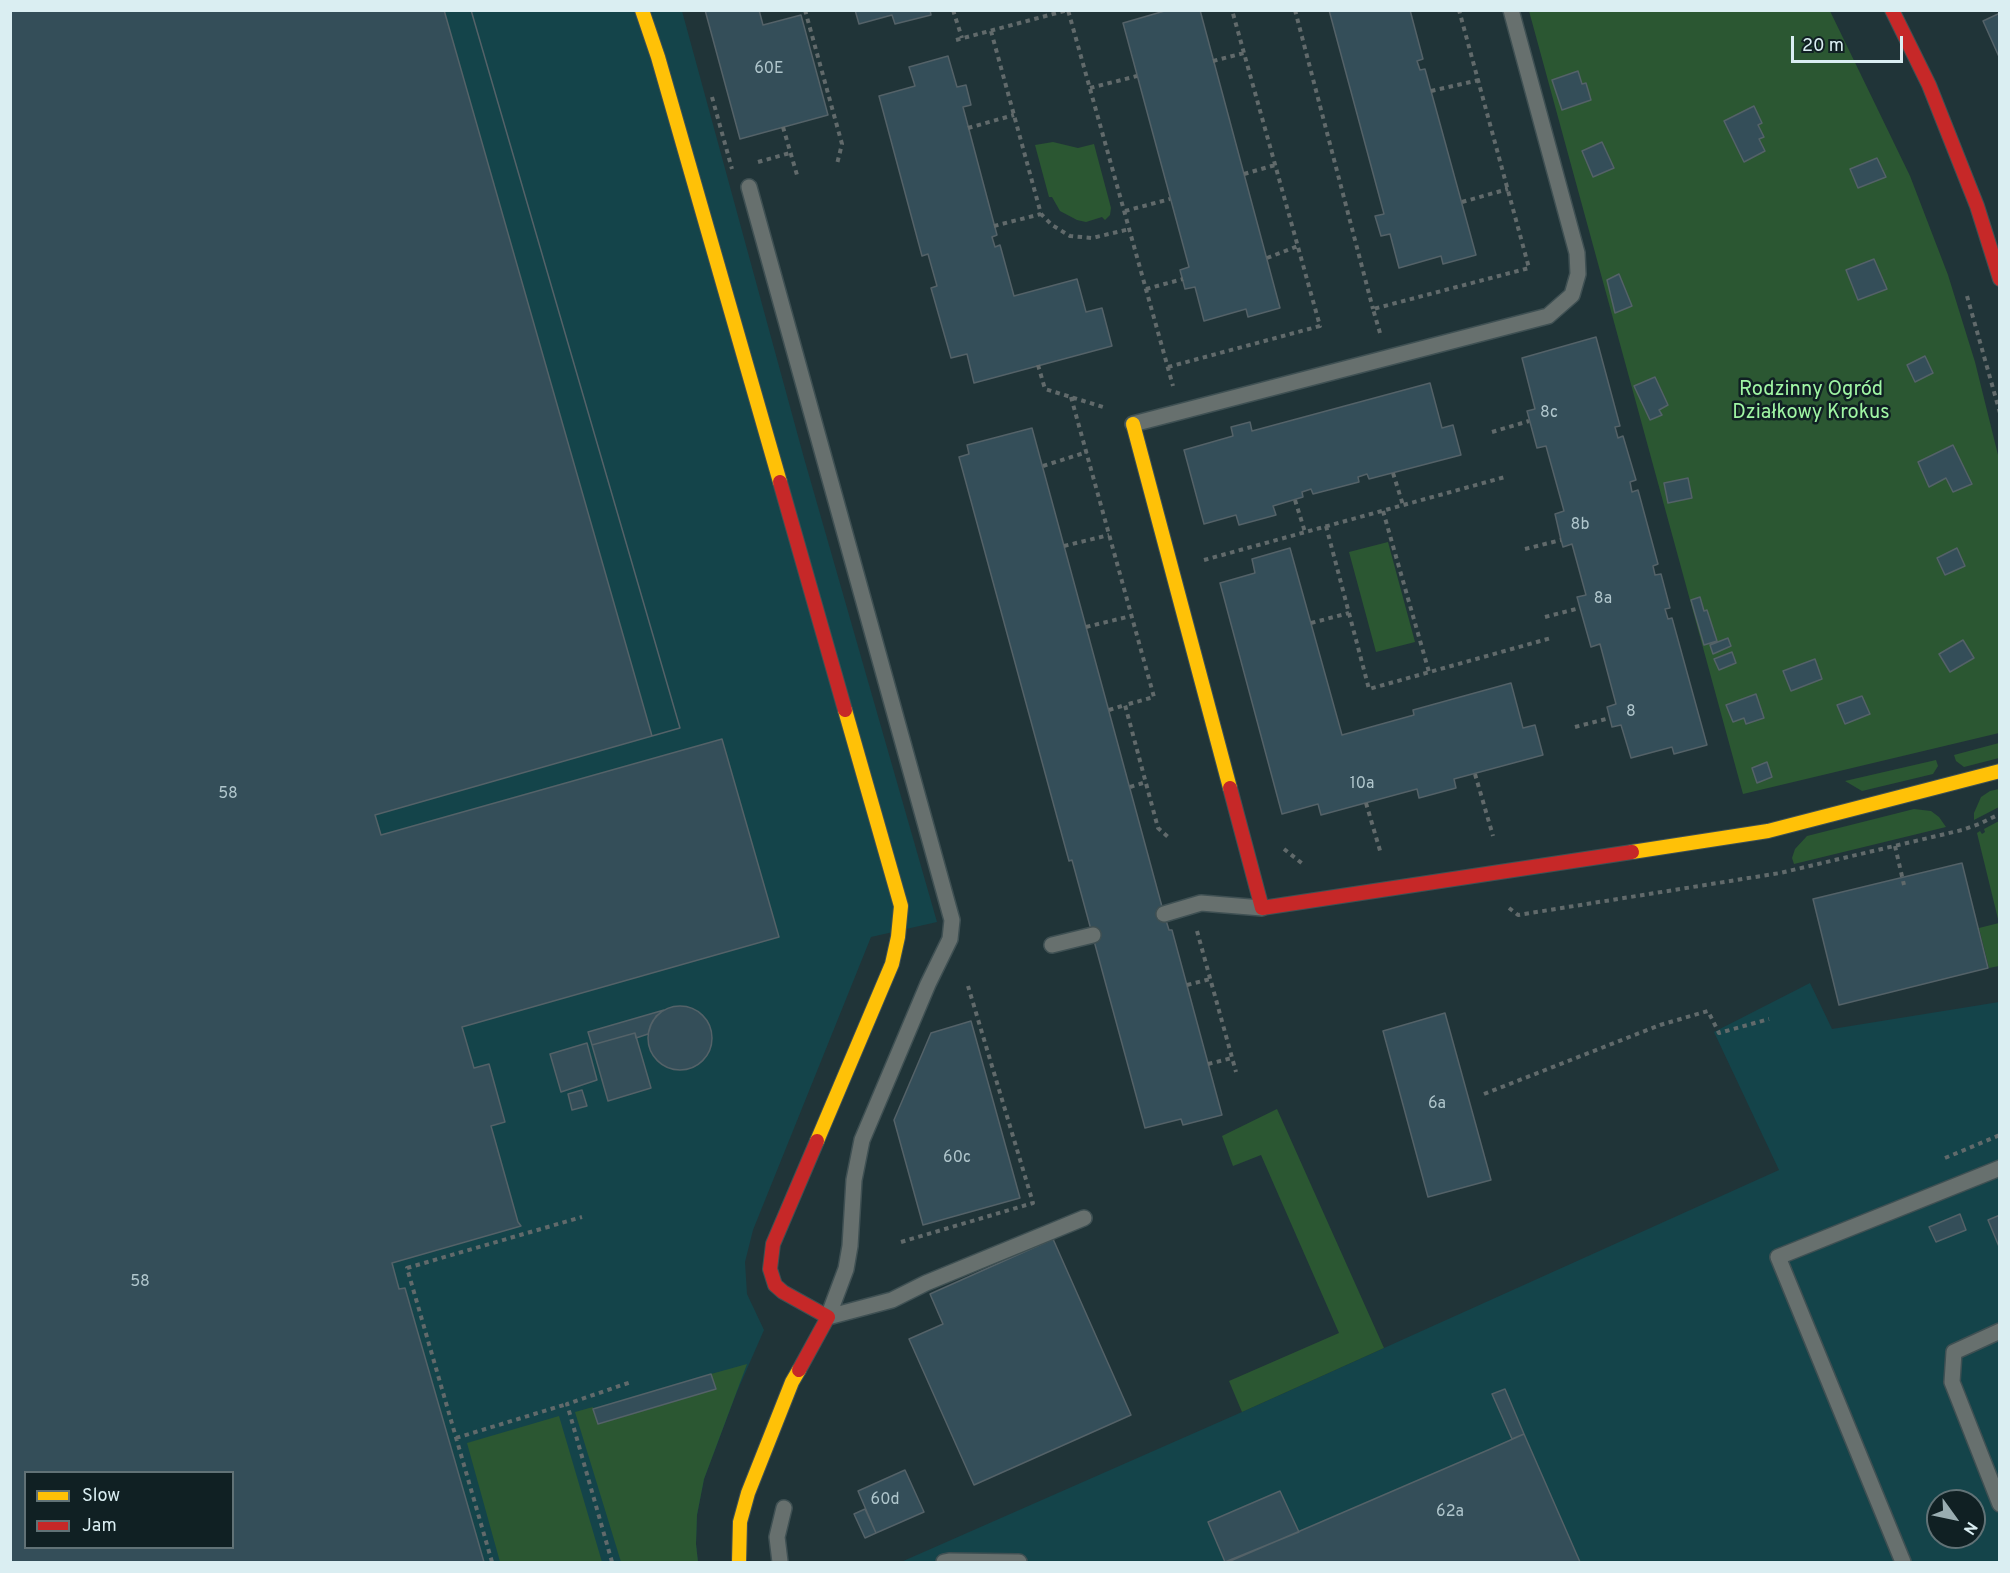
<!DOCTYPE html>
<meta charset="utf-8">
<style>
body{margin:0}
#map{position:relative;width:2010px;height:1573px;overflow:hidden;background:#203438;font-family:Overpass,sans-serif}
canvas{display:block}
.frame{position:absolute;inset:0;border:12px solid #daeef2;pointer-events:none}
.legend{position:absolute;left:24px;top:1471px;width:210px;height:78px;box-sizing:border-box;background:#102023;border:2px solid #617276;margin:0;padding:8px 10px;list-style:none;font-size:18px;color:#daeef2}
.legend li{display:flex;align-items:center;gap:12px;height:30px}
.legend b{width:30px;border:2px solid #617276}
.north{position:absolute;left:1926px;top:1489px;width:60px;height:60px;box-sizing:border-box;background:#102023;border:2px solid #617276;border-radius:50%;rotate:123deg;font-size:16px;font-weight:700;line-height:24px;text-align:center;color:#daeef2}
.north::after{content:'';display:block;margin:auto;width:21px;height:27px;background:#99adb1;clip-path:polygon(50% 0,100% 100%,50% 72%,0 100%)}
.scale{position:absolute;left:1791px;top:36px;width:112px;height:27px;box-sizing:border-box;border:3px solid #daeef2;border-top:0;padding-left:8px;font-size:18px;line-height:21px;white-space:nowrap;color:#daeef2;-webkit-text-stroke:4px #102023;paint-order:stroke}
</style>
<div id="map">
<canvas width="2010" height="1573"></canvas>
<div class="frame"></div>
<ul class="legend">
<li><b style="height:8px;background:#ffc107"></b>Slow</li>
<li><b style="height:8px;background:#c62828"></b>Jam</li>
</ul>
<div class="north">N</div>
<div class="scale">20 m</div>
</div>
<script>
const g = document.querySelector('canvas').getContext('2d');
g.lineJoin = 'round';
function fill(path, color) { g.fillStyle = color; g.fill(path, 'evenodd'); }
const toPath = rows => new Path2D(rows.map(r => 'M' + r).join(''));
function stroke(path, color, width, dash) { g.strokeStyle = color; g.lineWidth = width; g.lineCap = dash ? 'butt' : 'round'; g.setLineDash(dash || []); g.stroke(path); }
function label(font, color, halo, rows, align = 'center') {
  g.font = font + ' Overpass,sans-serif'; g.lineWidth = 5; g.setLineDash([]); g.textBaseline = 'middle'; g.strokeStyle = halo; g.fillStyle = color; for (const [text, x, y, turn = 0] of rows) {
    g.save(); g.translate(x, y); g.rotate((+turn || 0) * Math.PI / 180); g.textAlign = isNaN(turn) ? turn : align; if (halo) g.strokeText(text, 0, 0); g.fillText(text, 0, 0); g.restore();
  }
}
fill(toPath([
 [11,11,682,11,804,458,937,922,871,937,753,1230,745,1262,747,1294,764,1330,736,1394,704,1479,697,1515,696,1544,698,1562,11,1562],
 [26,1472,232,1472,232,1548,26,1548],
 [1810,983,1832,1029,1999,1002,1999,1562,901,1562,1242,1412,1779,1170,1714,1032],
 [1938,1501,1974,1501,1974,1537,1938,1537]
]), '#14444a');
fill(toPath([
 [1529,11,1830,11,1910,176,1948,275,1975,362,1999,459,1999,733,1743,794],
 [1053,142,1078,148,1094,144,1111,208,1110,215,1105,220,1102,217,1086,222,1077,220,1060,211,1052,197,1049,197,1035,145],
 [1388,542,1415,642,1376,652,1349,552],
 [1999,743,1999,758,1964,767,1956,761,1954,755],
 [1936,760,1938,766,1933,774,1862,791,1845,781],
 [1999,789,1999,807,1974,820,1974,813,1981,797,1990,791],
 [1914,809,1931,811,1939,817,1946,827,1794,864,1792,858,1795,849,1807,836],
 [1999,821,1999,966,1989,968,1979,928,1999,923,1977,833,1980,831,1982,834,1985,832,1984,829],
 [1277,1109,1384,1348,1242,1412,1229,1381,1339,1333,1261,1155,1233,1166,1222,1136],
 [747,1364,704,1479,697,1515,696,1544,698,1562,621,1562,575,1412,593,1407,598,1424,715,1389,711,1374],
 [559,1416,602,1562,500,1562,467,1443]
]), '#2b5732');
const building = toPath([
 [10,10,471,10,680,728,375,815,381,835,722,739,779,937,462,1027,474,1068,489,1064,505,1122,491,1126,518,1222,521,1226,392,1263,399,1289,405,1288,484,1562,10,1562,10,10],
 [26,1472,232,1472,232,1548,26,1548,26,1472],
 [444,10,471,10,680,728,652,736,444,10],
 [705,10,759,10,763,25,801,15,828,115,740,139,705,10],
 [855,10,930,10,931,15,895,24,892,15,859,24,855,10],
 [1200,10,1280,308,1248,317,1246,309,1204,321,1195,287,1185,289,1180,270,1189,267,1123,23,1168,10,1200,10],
 [1329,10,1410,10,1423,59,1417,61,1420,70,1425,69,1476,255,1443,264,1441,256,1399,268,1390,234,1381,236,1375,216,1384,214,1329,10],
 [2000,13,2000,59,1983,21,2000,13],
 [948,56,957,87,966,85,971,105,963,107,997,235,992,237,995,247,1000,245,1014,296,1077,279,1086,312,1102,308,1112,346,974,383,967,354,951,358,931,288,937,286,928,254,922,256,879,96,915,86,909,67,948,56],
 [1578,71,1582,84,1586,83,1591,100,1562,110,1552,80,1578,71],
 [1754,106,1762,123,1758,125,1764,137,1759,139,1765,151,1744,162,1724,121,1754,106],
 [1602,142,1614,168,1593,177,1582,151,1602,142],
 [1877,158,1886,177,1858,188,1850,169,1877,158],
 [1874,259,1887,289,1858,300,1846,270,1874,259],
 [1619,274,1632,306,1615,313,1607,280,1619,274],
 [1596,337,1620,426,1615,427,1618,438,1623,436,1636,480,1630,482,1632,492,1638,490,1658,564,1653,566,1655,575,1661,574,1670,608,1665,609,1668,619,1672,618,1707,745,1674,754,1672,747,1631,758,1621,725,1612,727,1607,707,1616,704,1600,644,1591,647,1580,608,1577,597,1586,595,1572,544,1563,547,1561,540,1555,514,1564,511,1546,446,1537,448,1527,411,1535,409,1522,358,1596,337],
 [1925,356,1933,373,1915,382,1907,365,1925,356],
 [1655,377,1668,405,1659,410,1662,415,1650,420,1634,386,1655,377],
 [1430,383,1442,428,1453,425,1461,455,1369,479,1367,474,1358,477,1359,482,1313,494,1311,489,1302,492,1303,497,1273,506,1276,515,1239,525,1236,515,1204,524,1184,450,1233,436,1231,427,1250,422,1252,431,1430,383],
 [1032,428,1164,914,1169,930,1172,930,1222,1115,1183,1125,1181,1119,1145,1128,1072,860,1069,861,959,457,969,454,967,445,1032,428],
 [1953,445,1972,484,1953,492,1946,478,1929,487,1918,462,1953,445],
 [1688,478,1692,498,1668,503,1664,483,1688,478],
 [1290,548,1342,735,1414,715,1413,710,1511,683,1523,728,1535,725,1543,755,1454,779,1456,788,1419,798,1417,789,1321,815,1318,804,1282,814,1220,583,1255,573,1252,559,1290,548],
 [1957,548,1965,566,1945,575,1937,558,1957,548],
 [1700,597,1704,611,1707,610,1717,641,1704,645,1691,600,1700,597],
 [1728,638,1731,646,1713,654,1710,645,1728,638],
 [1963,640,1974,658,1950,672,1939,654,1963,640],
 [1732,652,1736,663,1719,670,1714,659,1732,652],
 [1815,659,1822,679,1791,691,1783,671,1815,659],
 [1756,694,1764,718,1746,724,1744,718,1733,722,1726,705,1756,694],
 [1862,696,1870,714,1845,724,1837,705,1862,696],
 [1767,762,1772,777,1757,783,1752,768,1767,762],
 [1962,863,1988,968,1839,1005,1813,899,1962,863],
 '648 1038a32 32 0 1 1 64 0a32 32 0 1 1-64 0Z',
 [664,1010,656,1016,651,1025,648,1034,636,1038,635,1033,592,1045,588,1032,664,1010],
 [1445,1013,1491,1180,1428,1197,1383,1031,1445,1013],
 [971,1021,1020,1198,923,1225,894,1120,931,1033,971,1021],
 [635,1033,651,1088,608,1101,592,1045,635,1033],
 [587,1043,597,1080,561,1092,550,1054,587,1043],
 [582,1090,587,1106,572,1110,568,1094,582,1090],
 [1960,1214,1966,1230,1936,1242,1929,1227,1960,1214],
 [2000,1215,2000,1249,1988,1220,2000,1215],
 [1053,1239,1131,1415,974,1485,909,1339,943,1324,930,1294,1053,1239],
 [711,1374,716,1389,598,1424,593,1409,711,1374],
 [1505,1389,1524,1434,1512,1439,1492,1394,1505,1389],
 [1524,1434,1580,1562,1228,1562,1488,1450,1524,1434],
 [905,1470,924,1512,876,1533,858,1491,905,1470],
 [1280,1491,1299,1532,1225,1562,1208,1522,1280,1491],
 [865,1509,876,1533,865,1538,854,1514,865,1509]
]);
fill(building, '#344e59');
stroke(building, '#546268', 1.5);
const lane = toPath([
 [749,187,952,920,950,939,928,984,862,1140,854,1180,850,1246,846,1269,828,1317],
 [1133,424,1548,316,1572,295,1578,274,1577,253,1511,10],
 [1164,914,1201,903,1262,908],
 [1052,945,1093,935],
 [828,1317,892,1300,926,1283,1084,1218],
 [2000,1331,1954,1352,1952,1382,2000,1504],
 [780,1562,777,1537,784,1508],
 [944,1562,949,1561,1019,1562],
 [1903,1562,1778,1257,2000,1168]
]);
const slow = toPath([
 [642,10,658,57,780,482],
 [1133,424,1230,788],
 [1632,852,1768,831,2000,771],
 [817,1141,892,964,898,937,901,906,845,710],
 [739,1562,740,1522,748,1493,792,1382,799,1370]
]);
const jam = toPath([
 [1892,10,1929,85,1977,206,2000,279],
 [780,482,845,710],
 [1230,788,1262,908,1632,852],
 [799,1370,828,1317,783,1292,775,1285,770,1269,773,1244,817,1141]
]);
stroke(lane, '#3f5053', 18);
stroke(slow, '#3f5053', 16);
stroke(jam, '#3f5053', 16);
stroke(toPath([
 [805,10,842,144,837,164],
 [953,10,962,38],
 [1295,10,1373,309],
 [991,31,1041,214,1052,225,1070,236,1092,238,1130,229],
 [956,40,1068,10,1173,386],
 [1213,61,1244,53],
 [1090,88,1137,76],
 [1431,91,1479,80],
 [712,97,732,169],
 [783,127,797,175],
 [968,128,1014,115],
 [758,162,790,153],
 [1244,174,1275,165],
 [1462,202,1508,189],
 [1125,211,1170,199],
 [994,226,1041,214],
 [1267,258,1298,246],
 [1146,289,1183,279],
 [1967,296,2000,413],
 [1380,333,1373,309,1529,268,1459,10],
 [1038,365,1045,389,1103,407],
 [1168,367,1320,326,1232,10],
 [1071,397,1154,697,1125,705,1158,828,1168,837],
 [1492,432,1529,421],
 [1043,466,1087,452],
 [1393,473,1403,505],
 [1295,500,1305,532],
 [1383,511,1429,672],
 [1326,526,1369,689,1551,638],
 [1064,546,1109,535],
 [1525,549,1561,540],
 [1204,560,1505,477],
 [1545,617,1580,608],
 [1311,623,1349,613],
 [1086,627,1131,616],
 [1109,710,1125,705],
 [1575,727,1610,718],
 [1475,774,1493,836],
 [1130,787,1146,782],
 [1366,803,1381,854],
 [1895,846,1904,885],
 [1284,849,1304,865],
 [1509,908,1518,915,1780,873,1962,830,1979,824,2000,814],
 [1197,931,1236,1072],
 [1187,985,1210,979],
 [1208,1064,1232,1058],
 [1484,1094,1660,1025,1708,1011,1719,1033,1769,1019],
 [1945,1158,2000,1135],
 [901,1242,1033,1203,968,986],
 [456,1438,567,1404],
 [492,1562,407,1268,582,1217],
 [612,1562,567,1404,631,1382]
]), '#616a6b', 4, [4.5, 4.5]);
stroke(lane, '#67706e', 15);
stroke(slow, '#ffc107', 14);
stroke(jam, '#c62828', 14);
label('16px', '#b0c6cc', null, [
 ["60E",769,70],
 ["8c",1549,414],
 ["8b",1580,526],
 ["8a",1603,600],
 ["8",1631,713],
 ["10a",1362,785],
 ["58",228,795],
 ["6a",1437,1105],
 ["60c",957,1159],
 ["58",140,1283],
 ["60d",885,1501],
 ["62a",1450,1513]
]);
label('20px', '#a0f6a4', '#102023', [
 ["Rodzinny Ogród",1811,391],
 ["Działkowy Krokus",1811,414]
]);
</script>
